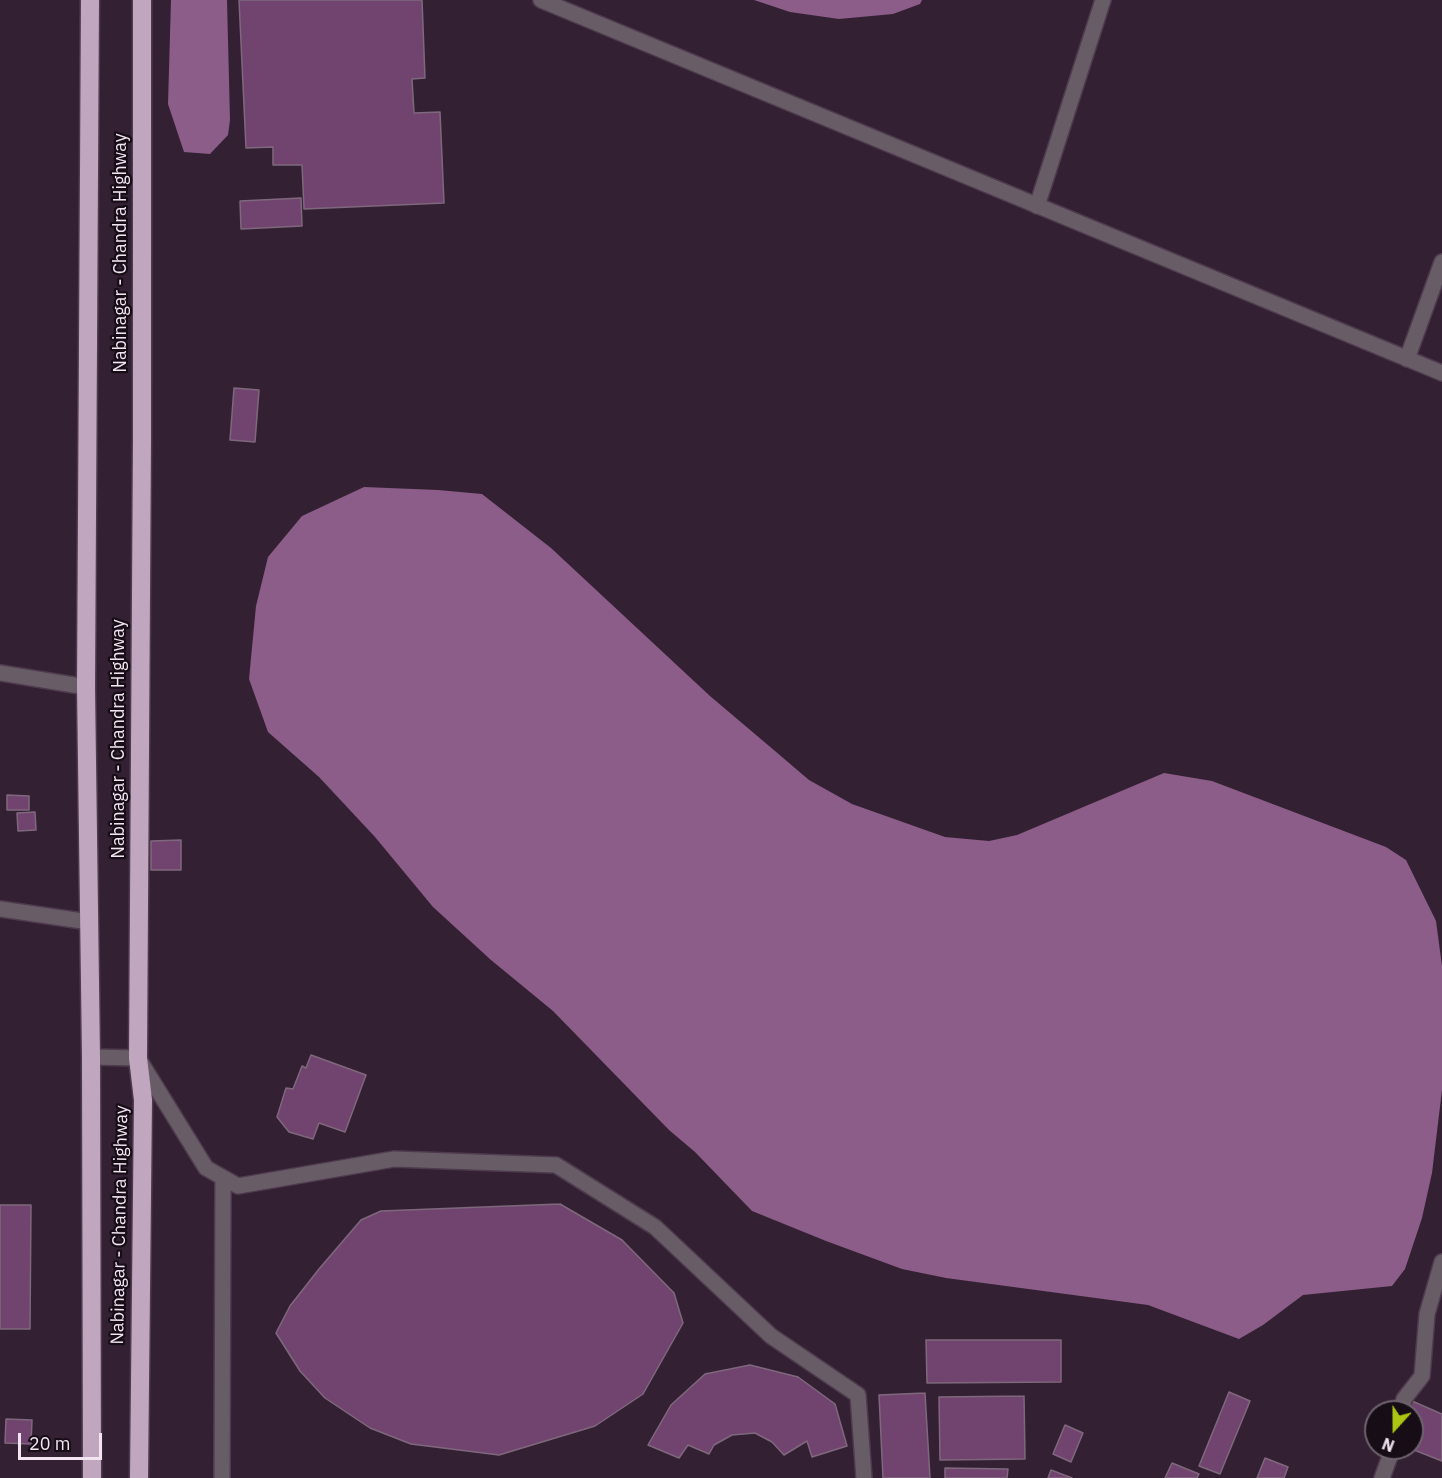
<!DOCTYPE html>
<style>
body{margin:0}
#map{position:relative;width:1442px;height:1478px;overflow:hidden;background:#342033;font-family:"IBM Plex Sans",sans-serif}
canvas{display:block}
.north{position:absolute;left:1364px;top:1400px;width:60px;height:60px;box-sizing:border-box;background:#160d16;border:2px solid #6e636e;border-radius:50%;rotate:201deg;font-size:16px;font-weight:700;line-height:24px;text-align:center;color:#f2e4f1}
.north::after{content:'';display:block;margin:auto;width:21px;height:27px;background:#acc612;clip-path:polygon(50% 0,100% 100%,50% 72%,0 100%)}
.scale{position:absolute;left:18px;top:1433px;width:84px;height:27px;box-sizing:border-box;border:3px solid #f2e4f1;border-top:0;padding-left:8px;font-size:18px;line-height:21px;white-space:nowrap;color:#f2e4f1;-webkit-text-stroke:4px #160d16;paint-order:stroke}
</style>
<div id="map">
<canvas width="1442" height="1478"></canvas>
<div class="north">N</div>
<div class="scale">20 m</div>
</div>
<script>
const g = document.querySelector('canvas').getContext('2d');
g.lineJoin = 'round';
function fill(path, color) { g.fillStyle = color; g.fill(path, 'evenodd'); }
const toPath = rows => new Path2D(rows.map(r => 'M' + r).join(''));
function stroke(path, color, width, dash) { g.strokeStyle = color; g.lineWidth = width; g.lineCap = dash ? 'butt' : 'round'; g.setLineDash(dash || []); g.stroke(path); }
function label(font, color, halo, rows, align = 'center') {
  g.font = font + ' "IBM Plex Sans",sans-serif'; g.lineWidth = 4.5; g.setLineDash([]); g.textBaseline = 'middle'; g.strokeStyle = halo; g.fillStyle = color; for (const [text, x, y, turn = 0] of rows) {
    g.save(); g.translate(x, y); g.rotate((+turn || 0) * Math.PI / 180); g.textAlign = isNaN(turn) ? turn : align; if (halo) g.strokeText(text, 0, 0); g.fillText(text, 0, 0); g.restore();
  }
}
fill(toPath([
 [171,0,227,0,230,120,228,135,210,154,184,152,168,104],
 [754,0,922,0,920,4,893,14,839,19,790,12],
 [364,487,438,490,482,494,551,548,710,696,775,751,809,780,852,804,945,837,989,841,1017,835,1164,773,1212,781,1386,847,1406,860,1436,921,1442,966,1442,1090,1432,1173,1422,1218,1405,1269,1392,1286,1303,1295,1263,1325,1239,1339,1148,1305,946,1278,902,1269,826,1241,752,1211,695,1152,669,1130,553,1011,491,960,433,907,375,837,319,777,268,732,249,679,256,606,268,557,302,516]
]), '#8b5d88');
const building = toPath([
 [239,0,422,0,425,78,412,79,414,113,440,112,444,203,304,209,302,165,273,165,273,147,246,148,239,0],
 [301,198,302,226,241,229,240,201,301,198],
 [234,388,259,390,255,442,230,440,234,388],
 [7,795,29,796,29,810,7,810,7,795],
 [35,812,36,830,18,831,17,813,35,812],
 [181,840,181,870,151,870,151,841,181,840],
 [311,1055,366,1075,345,1132,319,1123,313,1139,289,1132,277,1117,286,1088,293,1089,302,1066,306,1068,311,1055],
 [560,1204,622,1240,674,1293,683,1323,643,1394,595,1426,499,1455,411,1444,370,1428,325,1398,300,1371,276,1333,290,1306,319,1269,361,1220,381,1211,560,1204],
 [0,1205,31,1205,30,1329,0,1329,0,1205],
 [926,1340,1061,1340,1061,1382,927,1383,926,1340],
 [750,1365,798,1377,835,1404,847,1446,812,1457,807,1441,784,1455,772,1442,755,1433,732,1435,714,1445,709,1454,688,1445,679,1458,648,1445,671,1405,705,1374,750,1365],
 [1229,1392,1250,1401,1220,1474,1199,1466,1229,1392],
 [925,1393,930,1478,883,1478,879,1395,925,1393],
 [1024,1396,1025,1459,940,1460,939,1397,1024,1396],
 [1412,1401,1442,1414,1442,1461,1409,1448,1412,1448,1412,1412,1408,1412,1412,1401],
 [6,1419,32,1420,31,1444,5,1443,6,1419],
 [1065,1425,1083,1433,1071,1462,1053,1454,1065,1425],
 [1265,1458,1288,1467,1284,1478,1257,1478,1265,1458],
 [1172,1463,1199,1474,1197,1478,1165,1478,1172,1463],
 [945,1468,1008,1469,1007,1478,945,1478,945,1468],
 [1051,1470,1072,1478,1048,1478,1051,1470]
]);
fill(building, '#70446e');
stroke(building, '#7f687d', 1.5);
const minor = toPath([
 [541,0,1442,373],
 [1037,206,1103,0],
 [1407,359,1442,262],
 [0,673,86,687],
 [0,909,89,922],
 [91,1057,138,1058,206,1168,238,1186,394,1159,556,1165,655,1227,771,1336,858,1395,864,1478],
 [1401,1412,1404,1399,1422,1376,1427,1314,1442,1262],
 [222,1478,223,1178],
 [1382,1478,1393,1448]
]);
const highway = toPath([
 [90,0,86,687,91,1057,92,1478],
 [139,1478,143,1100,138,1058,142,438,142,0]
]);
stroke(minor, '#4f3b4e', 18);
stroke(highway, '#4f3b4e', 21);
stroke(minor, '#685d67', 15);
stroke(highway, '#c0a6be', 18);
label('18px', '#f2e4f1', '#160d16', [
 ["Nabinagar - Chandra Highway",121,253,-90],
 ["Nabinagar - Chandra Highway",119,739,-90],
 ["Nabinagar - Chandra Highway",120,1225,-89]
]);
</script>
